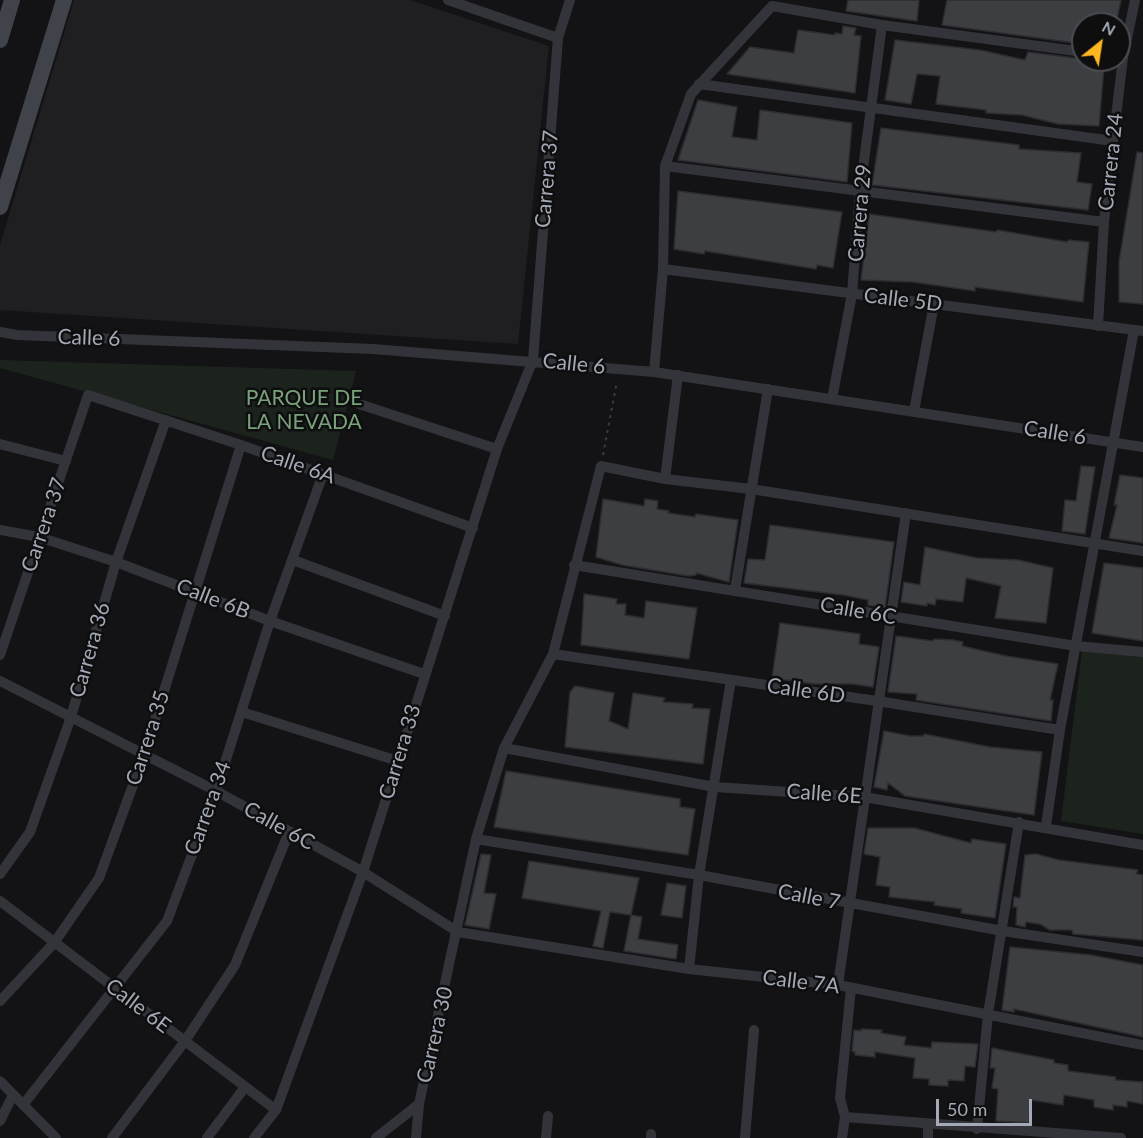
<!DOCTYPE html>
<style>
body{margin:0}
#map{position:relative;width:1143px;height:1138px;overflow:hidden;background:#131315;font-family:Lato,sans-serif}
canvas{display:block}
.north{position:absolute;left:1071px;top:12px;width:60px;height:60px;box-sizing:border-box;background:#0e0e0f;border:2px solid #4a4c52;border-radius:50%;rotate:30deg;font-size:16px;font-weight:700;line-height:24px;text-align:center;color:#a3a9b6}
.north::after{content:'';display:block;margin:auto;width:21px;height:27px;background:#feb621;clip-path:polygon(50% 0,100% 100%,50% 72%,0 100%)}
.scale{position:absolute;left:936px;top:1099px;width:96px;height:27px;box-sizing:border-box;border:3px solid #a3a9b6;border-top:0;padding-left:8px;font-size:18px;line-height:21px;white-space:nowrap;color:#a3a9b6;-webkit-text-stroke:4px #0e0e0f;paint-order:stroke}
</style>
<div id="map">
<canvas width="1143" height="1138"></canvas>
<div class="north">N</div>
<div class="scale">50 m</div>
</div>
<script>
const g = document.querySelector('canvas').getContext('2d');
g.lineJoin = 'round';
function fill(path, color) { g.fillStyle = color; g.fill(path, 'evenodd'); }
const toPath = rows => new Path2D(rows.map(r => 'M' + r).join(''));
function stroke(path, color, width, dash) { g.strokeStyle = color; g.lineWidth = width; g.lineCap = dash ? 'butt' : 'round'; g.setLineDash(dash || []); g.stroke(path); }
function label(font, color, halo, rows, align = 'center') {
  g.font = font + ' Lato,sans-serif'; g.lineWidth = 5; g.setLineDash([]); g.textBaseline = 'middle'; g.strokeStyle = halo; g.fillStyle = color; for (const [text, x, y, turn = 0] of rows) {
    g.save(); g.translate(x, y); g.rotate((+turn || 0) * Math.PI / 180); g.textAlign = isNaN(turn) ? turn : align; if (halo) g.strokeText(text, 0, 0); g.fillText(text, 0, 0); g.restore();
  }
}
fill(toPath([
 [74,0,410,0,549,46,518,344,0,310,0,245]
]), '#1f1f22');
fill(toPath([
 [0,360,356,371,333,460,0,368],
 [1083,643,1143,651,1143,834,1061,821]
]), '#1b231c');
const building = toPath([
 [848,0,919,0,917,21,846,11,848,0],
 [947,0,1121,0,1116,24,1083,24,1083,44,942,25,947,0],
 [843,26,856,28,854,35,861,36,855,93,727,74,750,47,794,53,798,30,835,35,835,33,842,34,843,26],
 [895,40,980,50,1025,60,1028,52,1083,59,1083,65,1104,67,1099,126,1058,124,1022,115,986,113,986,110,936,104,940,76,917,74,911,104,885,100,895,40],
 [698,100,737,107,732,137,757,140,760,110,852,123,847,182,678,160,698,100],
 [881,128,1019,145,1019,149,1081,153,1077,182,1092,184,1088,210,872,185,881,128],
 [1137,152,1143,153,1143,304,1119,302,1119,262,1137,152],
 [678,191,842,212,833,268,817,265,816,269,705,251,704,254,674,249,678,191],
 [869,214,996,232,997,230,1067,242,1068,240,1089,242,1083,302,975,287,975,291,913,282,861,280,869,214],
 [1081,466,1095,467,1085,534,1062,531,1065,500,1076,501,1081,466],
 [1120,475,1143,478,1143,543,1109,538,1117,505,1114,505,1120,475],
 [603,499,644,506,645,499,658,501,657,509,669,511,668,513,695,517,696,514,738,520,729,582,696,573,696,575,688,576,622,565,596,557,603,499],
 [770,525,894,542,885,608,868,605,868,600,843,595,744,583,748,559,765,560,770,525],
 [925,547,977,558,1018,560,1053,568,1046,623,995,618,1001,586,966,578,963,602,936,599,935,605,927,603,927,606,901,602,904,582,920,585,925,547],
 [1104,563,1143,568,1143,641,1092,633,1104,563],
 [584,594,617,599,616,604,626,604,625,615,644,618,646,601,697,608,689,659,581,645,584,594],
 [780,623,860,634,859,644,879,647,873,687,853,684,814,684,772,678,780,623],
 [896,636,933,641,934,639,953,640,963,642,962,646,1006,656,1058,664,1050,700,1053,700,1051,721,916,700,917,694,888,692,896,636],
 [575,686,614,693,609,721,628,729,633,693,665,698,663,702,693,704,692,708,710,709,703,764,565,747,570,692,575,686],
 [884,731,910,736,924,736,924,734,990,747,1042,752,1034,815,905,796,888,783,887,790,874,787,884,731],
 [506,771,680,799,680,807,695,809,688,855,494,827,506,771],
 [868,828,914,828,971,843,972,839,1006,844,995,918,961,913,962,909,934,905,935,902,889,897,890,887,876,885,880,857,864,854,868,828],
 [481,854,491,855,484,893,496,894,489,929,465,925,481,854],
 [1036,854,1059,860,1138,870,1136,874,1143,875,1143,940,1073,934,1072,930,1050,930,1040,924,1026,922,1025,927,1016,925,1017,907,1013,907,1014,897,1020,898,1025,855,1036,854],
 [529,861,639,878,631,915,610,912,603,948,593,946,601,911,522,898,529,861],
 [667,883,686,886,682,918,661,915,667,883],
 [631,915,642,917,638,939,678,945,676,959,624,951,631,915],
 [1010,947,1091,955,1143,965,1143,1037,1014,1009,1014,1012,1002,1010,1010,947],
 [861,1029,882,1030,881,1033,906,1037,904,1045,931,1048,932,1042,978,1044,975,1067,965,1066,964,1081,948,1080,948,1086,929,1085,929,1079,913,1078,915,1058,875,1052,875,1057,855,1055,855,1052,852,1051,854,1030,861,1031,861,1029],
 [992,1048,1054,1060,1054,1063,1068,1065,1068,1071,1116,1077,1115,1080,1143,1082,1143,1104,1127,1101,1127,1107,1113,1105,1113,1110,1094,1107,1094,1100,1064,1095,1063,1105,1031,1100,1029,1123,996,1121,998,1089,992,1088,995,1068,990,1068,992,1048]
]);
fill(building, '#3c3e42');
stroke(building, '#2d2c31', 1.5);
stroke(toPath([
 [603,455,617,381]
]), '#393b41', 2, [3, 4.5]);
stroke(toPath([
 [448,0,558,38],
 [699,84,1113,141],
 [665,166,1104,222],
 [663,269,1143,331],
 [1098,326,1104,222,1113,141,1123,58,1135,0],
 [0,332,17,335,373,349,654,372,1143,447],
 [654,372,663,269,665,166,691,94,772,6,882,25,1083,52],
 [832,399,852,294,860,191,882,25],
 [359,404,497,449],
 [914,411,934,304],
 [0,444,66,461],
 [665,479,678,375],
 [0,530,39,537,116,562,270,621,424,674],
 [293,560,445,616],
 [574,565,1076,646,1143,652],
 [735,590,768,389],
 [553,654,877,701,1060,730],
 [0,655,88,395,241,445,473,528],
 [0,681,216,791,363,872,458,932,689,969,838,985,1143,1045],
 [242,712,398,761],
 [504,748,715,787,864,797,1143,845],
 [1046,826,1060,730,1134,330],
 [476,839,699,875,1003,931,1143,952],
 [0,874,30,832,71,717,116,562,166,420],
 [0,901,276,1110],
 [689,969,699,875,731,680],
 [838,985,906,513],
 [0,1001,54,943,99,878,144,755,241,445],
 [0,1081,56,1138],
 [23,1105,167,921,216,791,270,621,323,474],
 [845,1117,1121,1138],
 [0,1121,13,1095],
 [977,1129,988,1014,1019,822],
 [112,1138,185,1041,235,965,289,832],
 [207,1138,245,1087],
 [254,1138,276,1110,363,872,497,449,533,360,558,38,570,0],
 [376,1138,419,1104],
 [416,1138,419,1104,476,839,504,748,553,654,601,466,665,479,751,489,1143,551],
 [546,1138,548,1116],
 [651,1138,651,1134],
 [745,1138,754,1030],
 [842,1138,845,1117,840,1098,851,988],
 [928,1138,928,1125]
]), '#33343a', 10);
stroke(toPath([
 [0,40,12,0],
 [0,207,64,0]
]), '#41434a', 16);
label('21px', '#a3a9b6', '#0e0e0f', [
 ["Carrera 24",1111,162,-84],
 ["Carrera 37",547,179,-85],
 ["Carrera 29",860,213,-85],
 ["Calle 5D",903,300,7],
 ["Calle 6",89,338,2],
 ["Calle 6",574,364,6],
 ["Calle 6",1055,433,9],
 ["Calle 6A",298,465,19],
 ["Carrera 37",44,525,-71],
 ["Calle 6B",213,599,21],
 ["Calle 6C",858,611,10],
 ["Carrera 36",90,650,-74],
 ["Calle 6D",806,691,8],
 ["Carrera 35",148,738,-72],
 ["Carrera 33",400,752,-73],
 ["Calle 6E",824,794,4],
 ["Carrera 34",208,808,-70],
 ["Calle 6C",279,826,29],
 ["Calle 7",809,897,11],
 ["Calle 7A",801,982,7],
 ["Calle 6E",138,1006,37],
 ["Carrera 30",435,1035,-77]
]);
label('21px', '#79a27c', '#0e0e0f', [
 ["PARQUE DE",304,398],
 ["LA NEVADA",304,422]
]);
</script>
